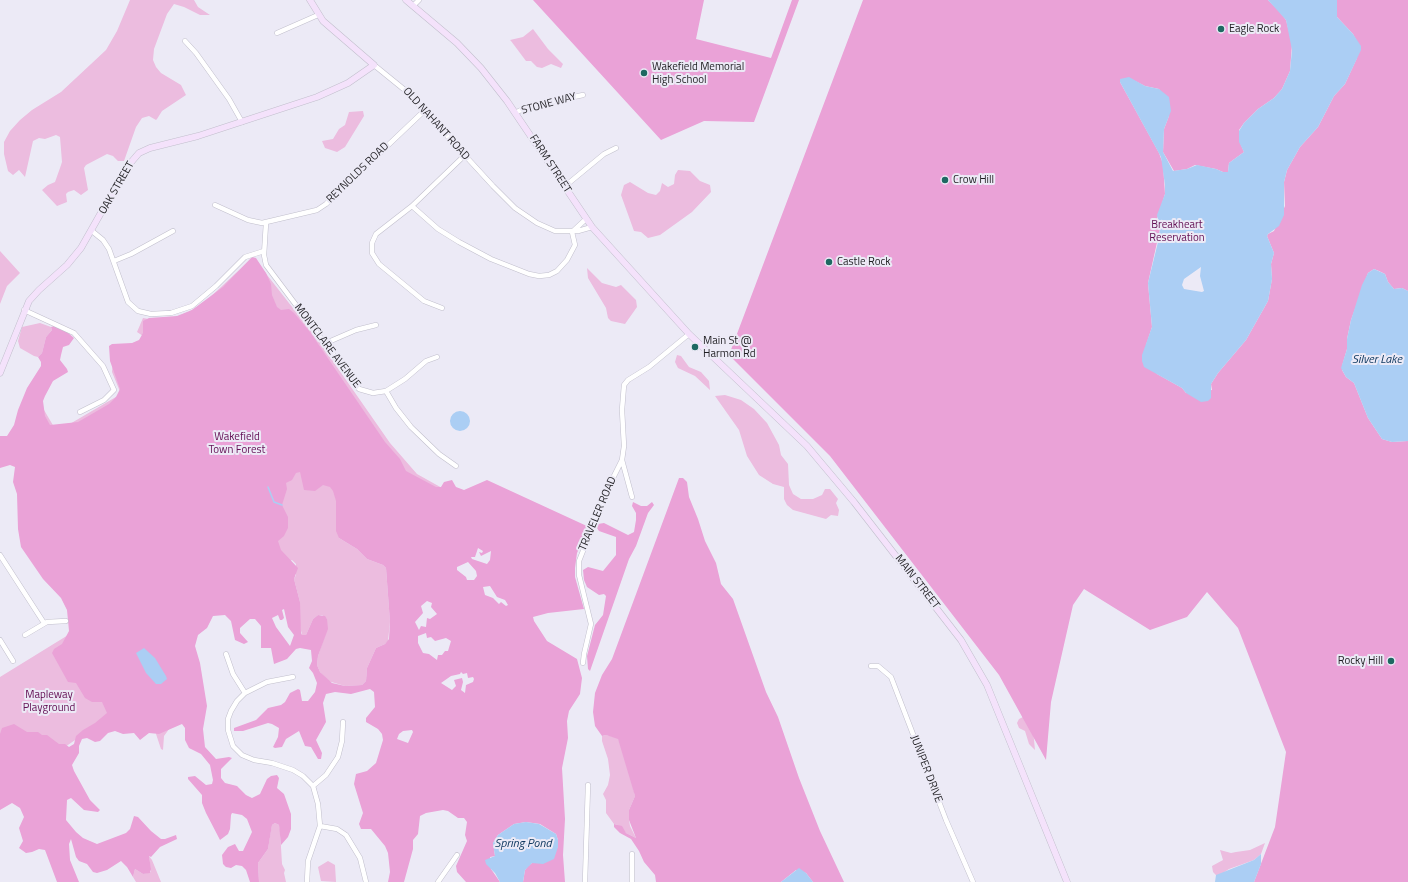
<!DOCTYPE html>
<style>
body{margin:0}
canvas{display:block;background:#eceaf6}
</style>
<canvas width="1408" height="882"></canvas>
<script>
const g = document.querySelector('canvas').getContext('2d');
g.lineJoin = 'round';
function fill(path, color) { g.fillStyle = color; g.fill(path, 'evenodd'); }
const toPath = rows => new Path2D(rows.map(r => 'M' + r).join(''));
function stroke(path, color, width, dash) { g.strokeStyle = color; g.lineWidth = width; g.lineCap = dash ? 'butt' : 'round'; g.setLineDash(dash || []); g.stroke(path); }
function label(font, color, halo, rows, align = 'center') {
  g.font = font + ' "Titillium Web",sans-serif'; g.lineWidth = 4; g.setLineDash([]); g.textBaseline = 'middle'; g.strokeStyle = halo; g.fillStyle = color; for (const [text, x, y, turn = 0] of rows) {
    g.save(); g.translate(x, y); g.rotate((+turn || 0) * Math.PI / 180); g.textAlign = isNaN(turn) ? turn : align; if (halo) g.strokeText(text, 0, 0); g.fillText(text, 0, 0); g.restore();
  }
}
fill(toPath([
 [130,0,194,0,198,7,210,15,200,15,184,7,174,4,167,14,154,49,153,60,156,67,161,73,181,85,186,95,162,111,157,119,156,120,149,116,142,118,136,127,124,161,118,161,113,156,107,154,86,165,84,168,88,190,81,195,74,190,68,192,66,194,67,202,57,206,42,190,48,185,55,182,60,168,62,162,60,137,56,135,45,139,39,138,33,141,25,177,19,170,13,175,8,171,4,154,4,142,10,131,20,120,32,110,61,92,106,50,117,31],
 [533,29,548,49,563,64,561,68,551,64,542,68,537,67,531,61,526,61,511,41,510,40,523,37],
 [363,111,364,116,345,147,337,152,325,148,322,141,333,139,339,129,345,125,349,112],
 [678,170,690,171,700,181,710,185,711,192,692,212,660,235,648,238,641,232,634,231,621,195,624,185,630,182,648,193,656,195,660,191,662,183,668,187,674,184,675,175],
 [0,251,20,273,7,286,0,304],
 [253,257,321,344,390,443,417,474,451,493,339,538,357,549,367,559,383,565,386,568,390,622,388,641,385,644,376,648,367,668,366,681,362,685,345,686,328,681,320,672,317,665,318,656,327,629,327,619,322,615,318,615,313,619,306,635,302,635,300,626,300,602,294,579,296,575,296,564,292,560,175,623,172,725,164,736,163,750,161,749,156,734,156,684,0,792,0,677,86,624,34,393,54,427,68,425,121,394,112,372,114,348,134,352,143,336,137,332,143,318,154,320,182,316,205,302],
 [587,268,602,283,616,287,621,285,636,300,637,307,625,324,611,321,608,318,606,308,588,278],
 [40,323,51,327,52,330,46,337,42,353,38,357,34,356,20,348,18,341,22,327],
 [677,355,681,356,689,367,701,372,709,381,710,390,695,376,678,368,675,362],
 [725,395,741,400,754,409,767,423,779,445,781,455,788,464,789,485,793,494,801,499,813,499,822,495,825,489,830,489,838,499,836,503,839,510,838,516,831,515,826,519,793,510,787,505,784,499,784,487,773,484,759,475,747,456,739,430,715,396],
 [1025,716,1033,730,1035,750,1029,744,1025,731,1019,728,1017,723,1019,719],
 [606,735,618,738,630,773,635,796,629,810,629,820,630,826,636,838,626,833,618,825,614,824,606,813,606,800,603,794,608,785,610,775,608,759,602,741,602,736],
 [275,823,279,825,280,830,282,864,285,870,284,873,286,882,259,882,258,863,268,849,271,830,272,825],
 [1265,843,1261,854,1254,860,1229,869,1220,875,1216,875,1213,872,1212,866,1223,860,1220,850,1231,853,1236,852,1250,850],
 [149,856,152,860,161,882,136,882,133,877,135,869,143,874,151,872],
 [328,861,335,865,336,882,321,881,318,867]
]), '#ecbcdf');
fill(toPath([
 [533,0,704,0,696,39,771,58,792,0,799,0,754,122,704,121,661,140],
 [863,0,1268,0,1279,11,1286,20,1292,44,1290,71,1282,89,1274,98,1258,109,1244,123,1239,130,1241,145,1244,152,1229,163,1228,172,1223,172,1216,169,1195,165,1187,169,1174,171,1163,152,1164,129,1169,116,1159,89,1145,86,1131,79,1120,79,1120,82,1159,153,1163,164,1165,194,1157,219,1160,229,1148,283,1152,327,1146,345,1157,374,1182,388,1186,393,1212,390,1211,384,1218,373,1246,340,1268,301,1272,279,1271,264,1274,253,1267,236,1268,234,1274,231,1285,206,1284,182,1287,170,1300,147,1318,127,1334,96,1345,84,1357,58,1357,42,1353,34,1337,17,1337,0,1408,0,1408,291,1402,288,1394,289,1388,282,1385,274,1379,271,1374,269,1368,273,1351,320,1347,339,1347,349,1342,366,1342,370,1346,377,1354,383,1368,418,1382,439,1392,442,1408,441,1408,882,1254,882,1275,827,1286,752,1238,628,1207,592,1187,617,1150,630,1084,589,1073,605,1051,702,1046,760,999,675,830,456,729,355],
 [252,257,256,258,266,273,271,284,272,295,277,307,281,310,289,309,294,313,310,332,385,442,400,459,406,471,436,487,441,487,444,482,452,480,456,487,464,490,487,480,589,527,577,553,575,568,575,577,584,609,548,613,533,617,534,621,547,641,577,659,582,678,580,694,569,711,567,721,568,738,562,768,565,819,563,855,565,882,523,882,525,870,528,866,532,863,537,863,558,847,558,840,556,834,540,824,526,822,514,824,498,835,493,843,495,856,490,857,491,869,500,882,466,882,457,872,456,866,467,841,465,835,467,822,464,818,458,818,448,811,443,810,426,813,420,816,418,834,413,840,413,849,404,882,388,882,390,872,388,853,385,846,371,829,361,829,359,824,363,813,354,784,356,774,367,771,376,763,383,740,382,734,378,729,366,722,366,718,375,707,374,692,370,689,351,694,335,692,326,694,323,703,326,722,316,740,322,753,321,759,318,759,311,747,305,746,299,731,286,739,282,747,275,748,273,747,278,737,279,728,272,724,268,723,243,731,234,731,234,728,256,720,268,708,281,705,285,702,290,693,298,689,300,690,302,701,308,701,315,692,317,683,313,673,309,668,312,661,311,650,300,648,296,649,287,659,274,664,271,648,261,648,261,626,255,619,250,619,240,628,240,633,248,642,244,644,235,640,231,621,225,615,213,616,207,628,198,635,195,646,200,663,207,706,203,729,205,747,216,759,229,757,232,758,221,769,221,778,225,783,237,786,246,795,252,798,260,794,267,779,271,776,277,775,279,778,277,788,284,794,291,814,291,829,288,837,281,845,279,825,275,823,272,825,268,849,258,863,259,882,250,882,246,870,242,866,236,865,231,868,226,867,223,864,222,855,228,847,235,844,239,851,243,851,252,832,247,819,242,815,232,813,231,815,230,829,228,834,220,840,206,813,202,803,202,795,188,779,188,777,195,776,206,785,212,784,213,780,210,765,201,754,189,748,185,740,185,728,182,724,159,734,149,733,140,740,134,733,123,734,115,731,108,733,100,741,95,742,87,738,82,739,79,746,79,753,72,765,74,771,90,800,100,810,98,812,84,810,71,798,67,800,66,820,76,832,83,838,97,844,126,833,130,829,134,816,138,817,151,831,161,839,165,839,176,835,177,839,160,847,151,857,149,856,151,869,150,873,143,874,135,869,133,877,127,867,121,861,107,870,97,873,93,872,87,864,79,861,76,857,71,839,69,844,70,860,79,882,57,882,45,850,39,849,32,852,26,853,19,848,23,841,19,828,24,817,20,808,12,803,0,810,0,734,2,728,14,724,27,732,38,732,42,735,47,735,59,744,65,744,69,747,74,744,76,736,83,730,95,723,107,713,102,702,92,702,85,698,76,683,68,682,52,653,54,649,62,644,69,631,67,610,61,598,43,579,21,547,18,529,17,494,13,482,15,467,10,465,0,468,0,436,7,436,14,425,18,410,27,388,41,366,41,362,38,357,42,353,46,337,52,330,51,327,54,326,66,331,74,338,69,345,63,347,61,355,60,360,67,369,68,372,53,381,45,396,43,401,45,416,50,425,78,422,109,404,116,397,120,389,110,361,109,346,112,344,132,343,139,340,143,333,143,321,149,318,177,316,192,310,223,287],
 [300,472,304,490,315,491,323,485,330,487,333,491,336,501,336,531,339,538,357,549,367,559,383,565,386,568,390,622,389,639,385,644,376,648,367,668,366,681,362,685,345,686,332,683,320,672,317,665,318,656,328,629,327,619,325,616,318,615,313,619,306,635,302,635,301,633,300,602,294,579,298,568,281,550,278,541,284,536,288,528,288,517,282,505,287,489,286,483,292,480,296,473],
 [478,548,483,551,482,553,479,552,481,556,491,551,490,560,487,564,472,559,471,557,475,557],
 [468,562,476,571,477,576,474,580,467,580,466,577,457,570,457,567],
 [490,586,497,597,505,600,508,605,506,606,501,602,499,604,493,598,485,595,483,587],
 [427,601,432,603,431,607,437,614,430,619,427,618,426,627,421,626,419,630,415,622,423,613,421,606],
 [284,609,288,627,294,635,290,646,276,627,272,618,278,615,280,620,282,620,284,618,282,610],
 [426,633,427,638,431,637,435,641,446,638,451,641,448,651,445,651,442,655,438,655,437,660,429,654,423,653,418,643,418,636],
 [461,672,463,674,467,673,468,678,473,677,474,679,473,682,466,685,465,693,461,690,463,682,462,678,454,680,456,686,452,690,441,683,451,676,460,674],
 [412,730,413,732,408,743,397,739,399,734,403,731],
 [679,478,683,478,687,482,689,497,698,519,705,541,716,563,721,584,733,599,766,692,778,717,799,778,820,831,844,882,813,882,806,873,796,870,781,882,656,882,655,875,644,862,639,851,631,839,620,833,614,827,614,824,622,826,626,833,636,838,629,820,629,810,635,796,618,739,606,735,602,736,595,726,593,712,595,693,602,675,612,659],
 [633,502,641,506,647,506,652,502,654,505,648,513,636,546,629,559,590,671,588,669,587,656,595,625,603,615,606,596,604,594,599,595,587,587,584,580,583,570,588,567,603,571,616,555,616,537,599,531,597,528,598,524,604,523,628,535,634,532,636,520,636,513,632,506]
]), '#eaa2d7');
fill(toPath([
 [1268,0,1337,0,1337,17,1353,34,1361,46,1361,50,1345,84,1334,96,1318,127,1300,147,1287,170,1284,182,1284,215,1279,226,1268,234,1267,236,1274,253,1271,264,1272,279,1268,301,1246,340,1218,373,1211,384,1211,398,1208,401,1201,402,1186,393,1182,388,1144,367,1142,361,1142,355,1152,327,1148,283,1158,242,1160,229,1157,215,1165,194,1165,185,1161,157,1120,82,1120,79,1129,77,1145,86,1159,89,1169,97,1171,111,1164,129,1163,152,1173,171,1187,169,1197,165,1216,169,1223,172,1228,172,1229,163,1244,152,1239,142,1239,131,1244,123,1258,109,1274,98,1282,89,1290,71,1292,50,1286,20],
 [1201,267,1200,276,1204,291,1202,292,1184,289,1182,285,1184,279],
 [1374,269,1385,274,1388,282,1394,289,1402,288,1408,291,1408,441,1392,442,1382,439,1368,418,1354,383,1346,377,1341,368,1347,349,1347,339,1351,320,1362,285,1368,273],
 '450 421a10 10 0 1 1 20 0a10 10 0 1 1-20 0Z',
 [144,648,155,658,166,676,167,679,161,684,156,684,146,673,136,653],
 [526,822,539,824,556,834,558,840,558,847,554,859,543,864,532,863,525,870,523,882,500,882,495,873,486,864,485,860,495,856,493,843,498,835,514,824],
 [1261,854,1261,864,1254,882,1215,882,1216,875,1254,860],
 [799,868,806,873,813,882,781,882]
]), '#abcef4');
stroke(toPath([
 [268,487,274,502,282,505]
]), '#abcef4', 1.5);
const street = toPath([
 [413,6,419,0],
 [277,33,318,15],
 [185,41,196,53,229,99,242,122],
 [374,65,406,91,493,186,515,208,537,223,555,231,578,231,592,227],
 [515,113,527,107,583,95],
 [465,155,412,206,438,229,459,242,491,259,529,274,539,276,549,275,557,271,567,260,575,245,572,232],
 [564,187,604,154,616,148],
 [215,205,248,220,262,223,317,210,326,204,424,111],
 [412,206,376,234,372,243,372,253,379,264,424,301,442,308],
 [266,223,264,255,266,265,359,389,373,393,386,391,405,379,426,361,437,357],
 [92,231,103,240,109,249,128,302,138,311,151,314,171,313,192,306,216,286,245,257,264,251],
 [572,232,586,219],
 [114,261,131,254,173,231],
 [24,310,74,333,103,366,114,390,104,400,80,412],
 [326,343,356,330,376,325],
 [386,391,396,408,411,427,439,454,456,466],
 [622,460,632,497],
 [0,555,44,623],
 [25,635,47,622,66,621],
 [0,640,13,661],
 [226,654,233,674,245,693],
 [583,663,584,654,591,624,579,575,579,561,608,488,622,460,624,446,622,410,624,385,628,380,649,367,689,334],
 [871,666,878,666,891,677,946,820,973,882],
 [293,677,267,682,245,693,237,701,231,711,228,719,228,730,233,746,242,755,254,760,272,763,293,770,303,776,313,786,318,804,320,826,308,861,307,882],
 [313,786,326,775,338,757,342,741,343,722],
 [320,826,337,829,346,835,360,858,366,882],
 [438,882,457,855],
 [585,882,588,785],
 [632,882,632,854]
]);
const secondary = toPath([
 [406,0,457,43,481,68,507,101,592,227,689,334,807,446,854,502,961,640,987,685,1067,882],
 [0,373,29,301,39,290,67,265,81,248,127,167,139,153,150,148,198,136,317,97,348,83,374,65,323,21,310,0]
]);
stroke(street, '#c1bfcc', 5.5);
stroke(secondary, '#c1bfcc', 7);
stroke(street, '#fff', 4.5);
stroke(secondary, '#f4e2fb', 6);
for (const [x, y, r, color] of [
 [1221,29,4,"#1e6862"],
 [644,73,4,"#1e6862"],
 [945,180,4,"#1e6862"],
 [829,262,4,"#1e6862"],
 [695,347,4,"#1e6862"],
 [1391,661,4,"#1e6862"]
]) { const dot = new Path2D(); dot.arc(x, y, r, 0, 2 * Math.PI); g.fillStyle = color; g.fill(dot); stroke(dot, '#eceaf6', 1.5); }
label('11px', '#201f23', '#eceaf6', [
 ["Eagle Rock",1229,29],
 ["Wakefield Memorial",652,67],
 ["High School",652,80],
 ["Crow Hill",953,180],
 ["Castle Rock",837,262],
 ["Main St @",703,341],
 ["Harmon Rd",703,354],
 ["Rocky Hill",1383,661,"right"]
], 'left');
label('11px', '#201f23', '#eceaf6', [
 ["STONE WAY",549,104,-15],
 ["OLD NAHANT ROAD",436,124,48],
 ["FARM STREET",550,164,57],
 ["REYNOLDS ROAD",358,173,-44],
 ["OAK STREET",117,188,-60],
 ["MONTCLARE AVENUE",327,346,53],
 ["TRAVELER ROAD",598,514,-67],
 ["MAIN STREET",917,582,52],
 ["JUNIPER DRIVE",926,769,69]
]);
label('11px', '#630f54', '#eceaf6', [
 ["Breakheart",1177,225],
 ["Reservation",1177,238],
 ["Wakefield",237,437],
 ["Town Forest",237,450],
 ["Mapleway",49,695],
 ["Playground",49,708]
]);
label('italic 12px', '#0f3960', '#eceaf6', [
 ["Silver Lake",1377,360],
 ["Spring Pond",523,844]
]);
</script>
